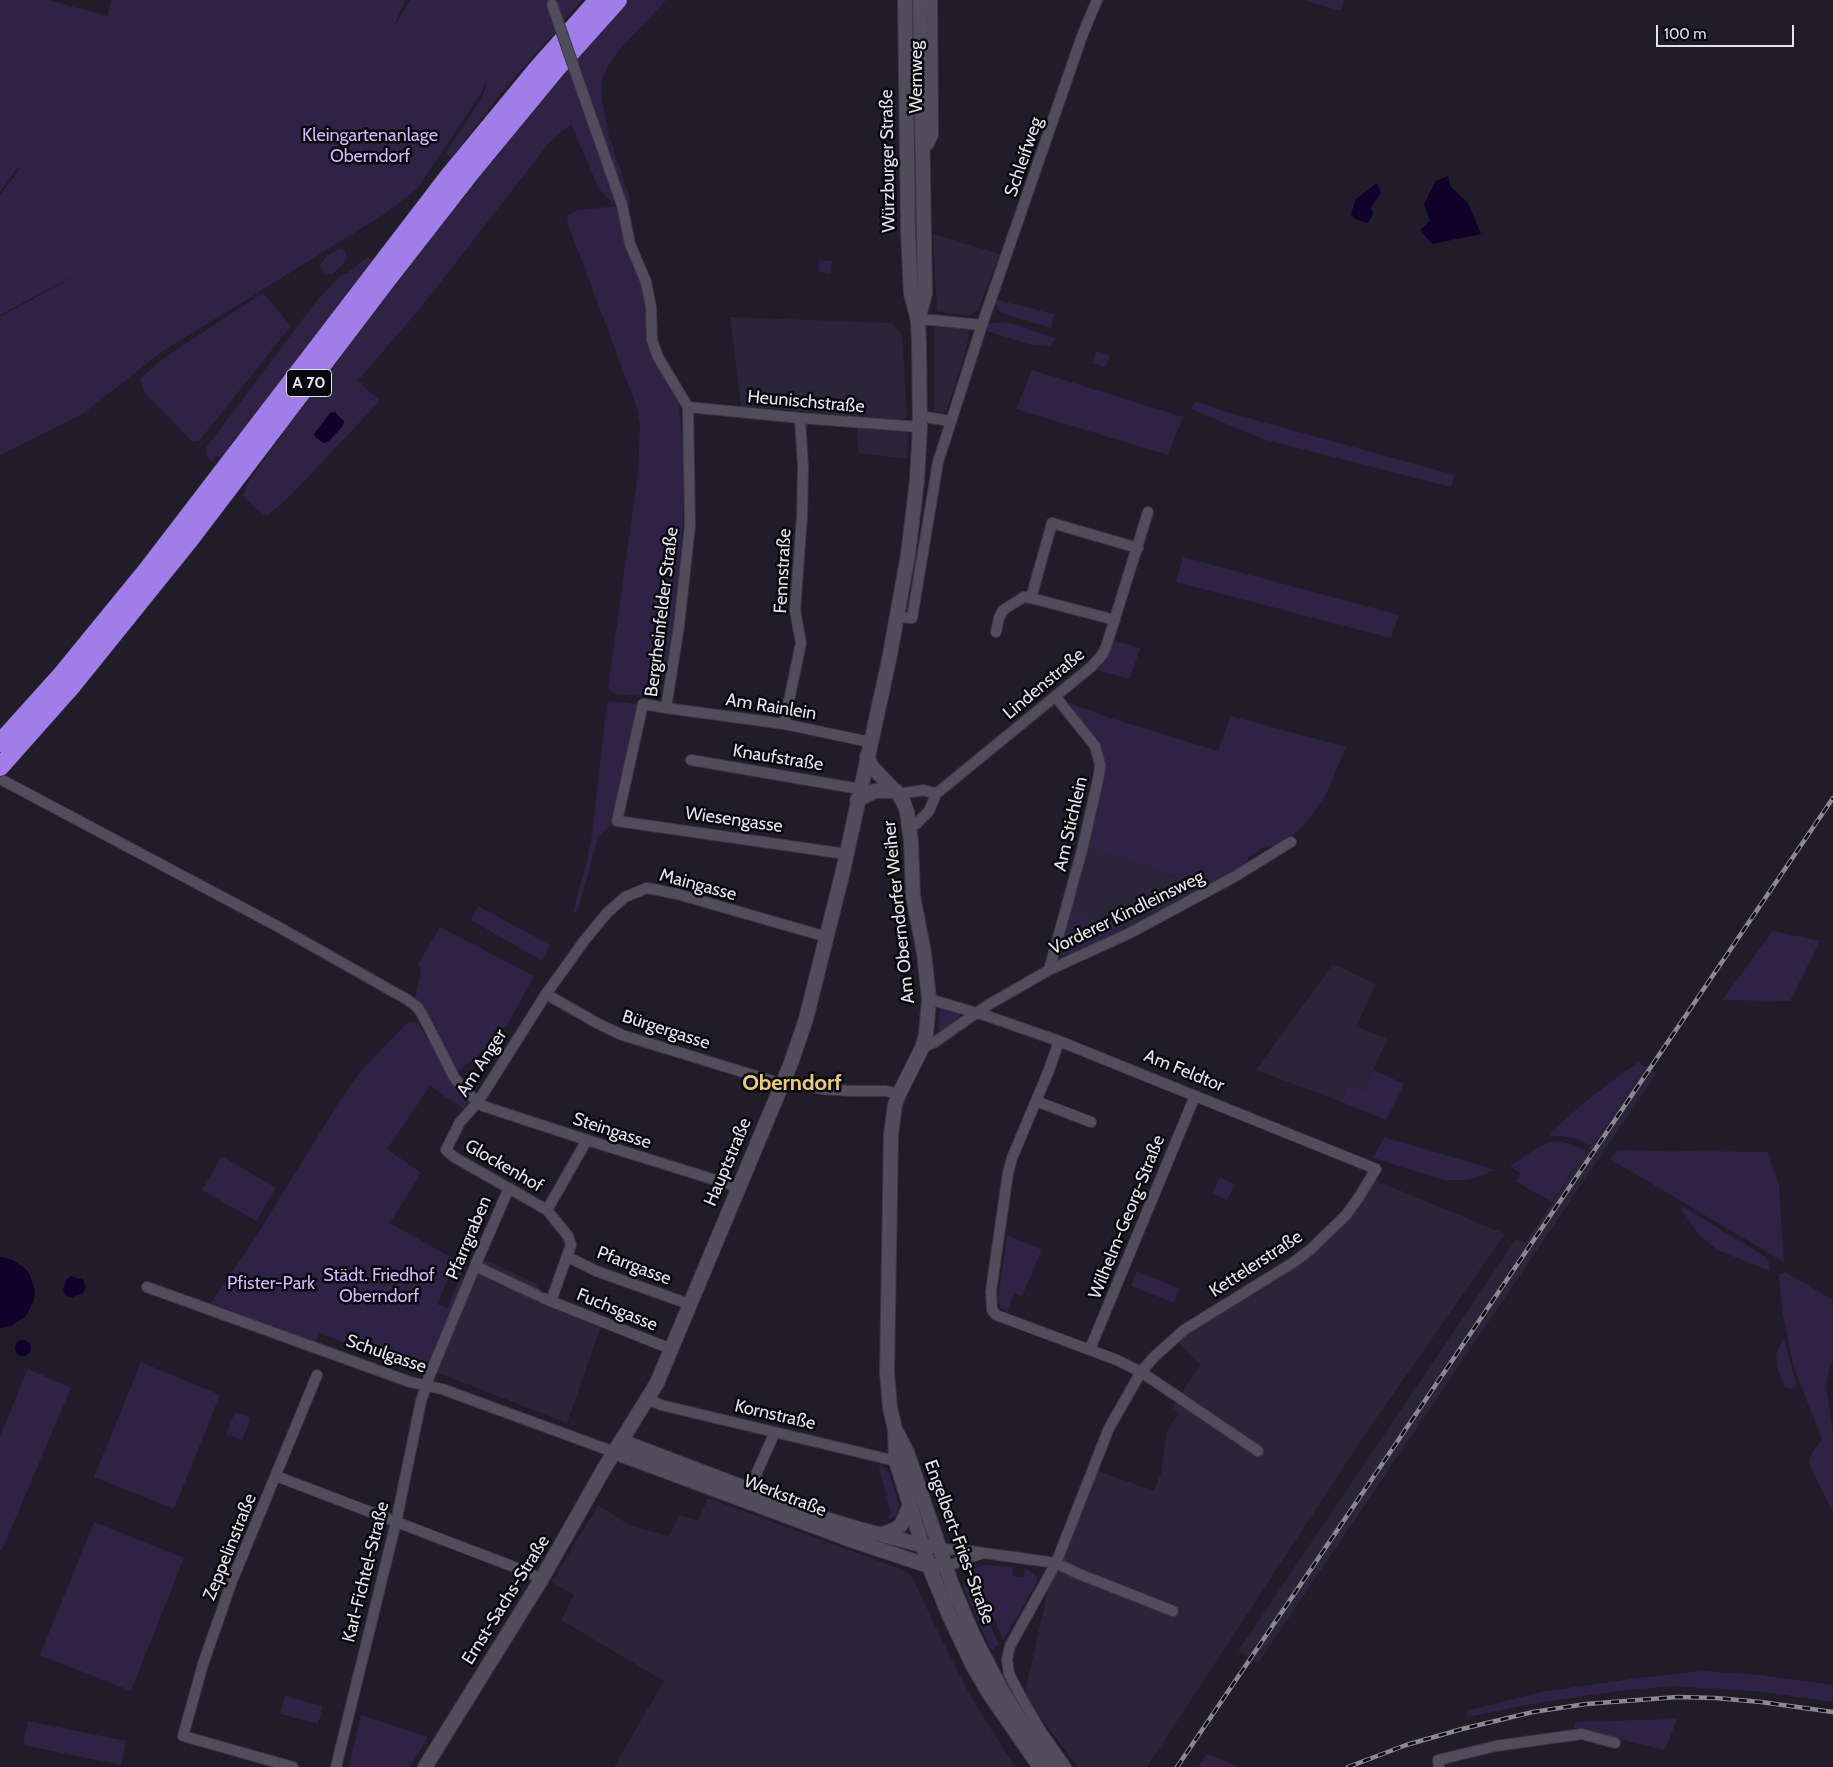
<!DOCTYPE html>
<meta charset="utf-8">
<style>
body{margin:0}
#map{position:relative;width:1833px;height:1767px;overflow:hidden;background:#201c2a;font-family:Cabin,sans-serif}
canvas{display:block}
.scale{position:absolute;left:1656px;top:25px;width:138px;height:22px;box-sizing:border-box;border:2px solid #e5e3ec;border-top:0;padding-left:6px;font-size:15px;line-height:18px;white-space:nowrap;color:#e5e3ec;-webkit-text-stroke:4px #09080d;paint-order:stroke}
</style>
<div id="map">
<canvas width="1833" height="1767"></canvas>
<div class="scale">100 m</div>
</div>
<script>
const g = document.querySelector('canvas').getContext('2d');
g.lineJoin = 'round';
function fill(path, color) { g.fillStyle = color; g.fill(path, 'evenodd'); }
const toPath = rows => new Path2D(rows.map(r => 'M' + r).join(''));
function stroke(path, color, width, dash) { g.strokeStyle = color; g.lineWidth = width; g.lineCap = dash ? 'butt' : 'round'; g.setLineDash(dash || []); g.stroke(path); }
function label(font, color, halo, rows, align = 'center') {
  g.font = font + ' Cabin,sans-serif'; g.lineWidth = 5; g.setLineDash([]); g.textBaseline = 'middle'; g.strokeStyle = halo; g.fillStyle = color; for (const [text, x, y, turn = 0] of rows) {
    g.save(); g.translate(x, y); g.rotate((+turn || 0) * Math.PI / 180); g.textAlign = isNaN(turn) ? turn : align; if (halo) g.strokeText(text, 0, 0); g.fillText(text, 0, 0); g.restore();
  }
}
fill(toPath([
 [933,234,1000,254,978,310,970,315,959,315,937,311],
 [730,317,892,323,901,333,903,347,907,416,902,420,741,406],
 [942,323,970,330,965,354,948,406,946,411,941,413,934,411,934,329],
 [857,427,908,432,907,459,858,453],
 [1086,847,1207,887,1119,934,1067,912],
 [1333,964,1376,984,1356,1026,1387,1039,1364,1091,1348,1084,1342,1102,1256,1070],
 [1645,1067,1656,1074,1258,1663,1238,1651,1516,1239,1525,1243],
 [1372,1179,1505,1234,1364,1436,1147,1767,1078,1767,1024,1696,1055,1560,1087,1467,1154,1491,1161,1473,1166,1434,1178,1413,1172,1408,1200,1365,1174,1338,1303,1256],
 [482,1259,538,1284,532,1299,601,1326,567,1423,436,1372],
 [708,1498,898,1568,912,1576,936,1628,970,1695,1015,1767,614,1767,664,1681,561,1620,574,1595,552,1582,598,1505,631,1526,669,1536,680,1515,698,1521]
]), '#2a2538');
fill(toPath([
 [0,0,48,0,108,16,111,0,405,0,393,29,410,0,552,0,551,18,556,31,502,92,451,158,446,153,481,99,488,80,479,96,417,189,383,215,160,353,84,413,0,455,0,317,87,269,0,315,0,195,21,167,17,168,0,192],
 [554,0,582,0,561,24],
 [629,0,666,0,620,49,608,66,602,80,602,100,609,136,631,202,629,206,625,206,577,60],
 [1303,0,1345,0,1341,11],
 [569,69,613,191,616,201,614,205,599,189,571,124,549,143,426,301,358,381,380,401,288,498,267,516,255,508,242,495,246,490,244,488,284,432,482,171],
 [621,206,645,282,651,340,678,392,684,467,683,524,674,627,659,697,614,694,608,688,638,473,640,424,637,408,569,227,567,215,578,210],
 [340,249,345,250,347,258,343,265,332,274,324,273,320,265,328,255],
 [367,257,372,260,285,376,221,457,216,455,213,462,206,456,206,448,318,299,339,277,350,271],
 [819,260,832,261,831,274,818,272],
 [263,293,291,326,199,441,193,442,144,392,140,379,162,359],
 [994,299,1054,314,1051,328,1001,313,997,308],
 [1004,322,1021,326,1057,339,1049,346,1032,345,983,330,984,324],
 [1096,351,1110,355,1106,367,1092,363],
 [1032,370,1183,417,1168,455,1016,409],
 [1195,401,1226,412,1455,475,1451,487,1263,439,1191,409],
 [1183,557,1399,615,1391,638,1176,582],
 [1115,641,1140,648,1130,679,1096,670,1108,656],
 [611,701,640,705,617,809,610,826,599,835,577,913,573,911,587,860,592,835,607,703],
 [1067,702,1107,717,1218,751,1231,716,1346,747,1326,794,1315,811,1304,825,1289,839,1273,846,1262,848,1248,858,1246,866,1207,887,1086,847,1104,776,1104,761,1101,746,1091,732,1066,704],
 [478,906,550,945,542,961,471,920],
 [1067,912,1115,926,1119,934,1071,956,1059,955,1057,951],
 [440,927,534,976,510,1020,484,1051,456,1073,432,1019,415,998,421,971,418,964],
 [1773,931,1820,941,1790,1001,1722,1000],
 [940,1007,961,1015,941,1032,938,1027],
 [409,1021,418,1023,448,1075,468,1103,464,1109,430,1086,387,1149,421,1173,390,1223,468,1267,466,1271,463,1270,460,1277,464,1279,427,1376,320,1333,315,1342,211,1303,257,1235,339,1102,360,1072],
 [449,1277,459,1281,447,1308,437,1304],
 [1638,1062,1645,1067,1591,1146,1577,1139,1561,1136,1552,1136,1550,1133,1553,1130,1592,1096],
 [1374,1070,1404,1084,1386,1120,1342,1102,1348,1084,1364,1091],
 [1384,1137,1496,1170,1468,1180,1444,1180,1373,1158],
 [1559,1141,1574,1145,1587,1152,1552,1202,1515,1181,1521,1174,1510,1166,1535,1149,1547,1143],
 [1617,1150,1767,1152,1779,1185,1784,1262,1610,1159],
 [222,1156,276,1188,256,1221,202,1190],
 [1220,1177,1235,1184,1227,1200,1212,1193],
 [1684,1207,1764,1256,1769,1262,1770,1271,1717,1250,1699,1235,1682,1210],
 [1007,1235,1042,1250,1022,1296,1014,1293,1007,1312,1000,1307,998,1299],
 [1137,1271,1180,1289,1174,1303,1131,1286],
 [1785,1272,1833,1300,1833,1362,1829,1369,1826,1385,1833,1433,1833,1513,1812,1470,1809,1461,1813,1451,1822,1439,1794,1368,1783,1316,1779,1275],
 [1784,1339,1797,1387,1790,1389,1784,1386,1777,1366,1776,1353],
 [141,1362,220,1395,174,1509,94,1477],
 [28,1369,71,1388,2,1550,0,1549,0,1436],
 [235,1412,251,1418,242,1440,226,1434],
 [882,1466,890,1474,899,1506,896,1516,887,1519,891,1513,879,1467],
 [94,1522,184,1558,131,1691,40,1655],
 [985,1565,1013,1567,1012,1576,1023,1577,1025,1569,1029,1570,1037,1577,1036,1584,1003,1641,973,1568],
 [970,1577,999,1645,991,1650,965,1591,964,1582,967,1578],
 [1703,1671,1760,1675,1833,1685,1833,1702,1764,1692,1672,1686,1618,1691,1531,1704,1468,1717,1466,1711,1541,1692,1638,1678],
 [285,1696,323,1706,318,1724,280,1714],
 [361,1715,428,1737,410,1767,349,1767],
 [1677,1719,1665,1750,1574,1728,1575,1722],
 [28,1721,126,1741,121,1765,23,1745],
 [1207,1754,1240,1767,1197,1767]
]), '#2e2345');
fill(toPath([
 [1448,176,1450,186,1468,203,1481,234,1432,244,1420,230,1430,221,1424,204,1436,181],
 [1377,183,1381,193,1371,207,1373,214,1368,223,1355,219,1351,214,1356,199],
 [335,412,344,421,343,426,329,441,324,443,315,437,314,434,330,413],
 [0,1257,11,1259,25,1268,30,1275,35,1291,34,1300,26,1316,11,1326,0,1328],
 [71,1276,83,1280,86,1287,83,1293,72,1297,67,1296,63,1290,67,1279],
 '15 1348a8 8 0 1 1 16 0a8 8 0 1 1-16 0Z'
]), '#11002a');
const minor = toPath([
 [581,88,622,205,630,244,646,282,651,307,652,340,658,357,688,407],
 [922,146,928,145,933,135,932,0],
 [918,320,932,320,982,325],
 [688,407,690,525,679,626,666,708,643,704,617,821,846,854],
 [688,407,800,418,920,427],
 [920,416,950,421],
 [897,617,912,618,938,462,982,325,1082,36,1097,0],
 [1115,620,1031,598,1052,523,1138,548],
 [996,632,999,618,1003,610,1024,597,1031,598],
 [666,708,784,724,870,742],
 [784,724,801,643,795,610,802,517,803,466,800,418],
 [691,760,860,789],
 [4,781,275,925,408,1000,417,1007,422,1014,454,1077,465,1091,483,1106,587,1140,738,1187],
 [898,794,924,790,936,794],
 [909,826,916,824,929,811,936,794,1091,667,1102,655,1106,647,1148,512],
 [1049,970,1082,850,1099,775,1100,764,1095,746,1055,696],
 [546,994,597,1023,622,1035,782,1084],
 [929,999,987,1016,1059,1041,1376,1169,1359,1197,1346,1215,1311,1249,1294,1262,1184,1330,1154,1357,1141,1372,1109,1428,1056,1563,1010,1646,1007,1659,1009,1674,1021,1697,1042,1733,1066,1767],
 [1059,1041,1049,1070,1012,1158,1008,1173,991,1291,992,1310,996,1315,1117,1360,1141,1372,1258,1451],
 [922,1048,935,1042,988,1005,1049,970,1130,933,1234,877,1291,842],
 [784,1079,795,1083,822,1089,852,1091,886,1091,899,1094],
 [1036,1101,1091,1122],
 [547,1210,587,1140],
 [568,1257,596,1271,689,1304],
 [475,1266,537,1295],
 [147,1287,410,1382,442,1389,614,1452],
 [543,1298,671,1349],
 [551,1301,571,1245,568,1236,547,1210,454,1157,446,1150,460,1122,478,1102,546,994,584,941,607,913,625,897,647,888,677,894,827,937],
 [1090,1349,1195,1096],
 [648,1399,661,1405,896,1461],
 [276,1476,530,1573,541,1580],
 [749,1490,775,1432],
 [940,1549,962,1550,1056,1563,1079,1574,1173,1611],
 [945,1567,980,1554],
 [293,1767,183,1736,203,1664,232,1581,317,1375],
 [336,1767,396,1522,421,1401,429,1377,475,1266,509,1188],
 [1439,1767,1438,1760,1496,1746,1582,1734,1615,1743]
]);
const secondary = toPath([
 [918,319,925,294,920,0],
 [867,756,872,767,898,794,903,801,907,812,911,841,913,896,924,953,929,999,926,1035,922,1048,899,1094,895,1105,891,1134,887,1372,890,1408,895,1429,907,1452,952,1585,974,1637,1001,1689,1018,1717,1055,1767],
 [857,800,875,791,896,791],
 [895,1432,896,1461,929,1566,949,1615,973,1666,990,1695,1040,1767],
 [621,1441,832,1521,859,1529,929,1547],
 [614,1452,851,1540,929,1566,936,1566],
 [883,1534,896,1529,901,1525,910,1505],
 [425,1767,541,1580,605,1467,657,1383,791,1063,806,1019,843,871,889,660,908,555,917,480,920,427,919,344,918,320,911,294,908,232,905,0]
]);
const motorway = toPath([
 [0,743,62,674,147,570,448,177,537,69,598,0],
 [0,767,71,687,191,538,387,280,472,171,557,68,618,0]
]);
stroke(minor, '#3a3742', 12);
stroke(secondary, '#3a3742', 16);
stroke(motorway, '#3a3742', 19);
stroke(minor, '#514d5d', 10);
stroke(secondary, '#514d5d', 14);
stroke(motorway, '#a07de8', 18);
const rail = toPath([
 [1177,1767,1833,798],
 [1348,1767,1406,1745,1462,1729,1533,1712,1586,1704,1677,1697,1716,1698,1761,1702,1833,1712]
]);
stroke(rail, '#8c8994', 4.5);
stroke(rail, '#09080d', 2.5, [8]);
const minorBridge = toPath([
 [552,4,581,88]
]);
stroke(minorBridge, '#3a3742', 12, []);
stroke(minorBridge, '#514d5d', 10);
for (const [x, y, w] of [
 [309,383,45]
]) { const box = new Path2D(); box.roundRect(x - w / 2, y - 13.5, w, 27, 4); g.fillStyle = '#09080d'; g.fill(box); stroke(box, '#e5e3ec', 1); }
label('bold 16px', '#e5e3ec', null, [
 ["A 70",309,383]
]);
label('18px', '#e5e3ec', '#09080d', [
 ["Wernweg",917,77,-90],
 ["Schleifweg",1024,157,-71],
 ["Würzburger Straße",888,161,-91],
 ["Heunischstraße",806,402,5],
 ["Fennstraße",783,571,-87],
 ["Bergrheinfelder Straße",662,612,-83],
 ["Lindenstraße",1044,684,-40],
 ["Am Rainlein",771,707,9],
 ["Knaufstraße",778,758,9],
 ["Wiesengasse",734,820,8],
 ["Am Stichlein",1071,824,-77],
 ["Maingasse",698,885,15],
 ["Am Oberndorfer Weiher",899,912,-96],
 ["Vorderer Kindleinsweg",1127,913,-26],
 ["Bürgergasse",666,1030,18],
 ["Am Anger",482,1063,-57],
 ["Am Feldtor",1184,1071,22],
 ["Steingasse",612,1131,18],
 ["Hauptstraße",728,1162,-67],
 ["Glockenhof",504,1166,30],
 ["Wilhelm-Georg-Straße",1127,1217,-68],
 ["Pfarrgraben",469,1238,-67],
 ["Kettelerstraße",1256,1264,-33],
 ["Pfarrgasse",634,1266,21],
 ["Fuchsgasse",617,1310,22],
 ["Schulgasse",386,1354,19],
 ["Kornstraße",775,1415,13],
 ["Werkstraße",785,1496,21],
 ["Engelbert-Fries-Straße",959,1542,70],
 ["Zeppelinstraße",230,1547,-68],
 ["Karl-Fichtel-Straße",366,1572,-76],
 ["Ernst-Sachs-Straße",506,1600,-58]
]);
label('18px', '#cdbafd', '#09080d', [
 ["Kleingartenanlage",370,136],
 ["Oberndorf",370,157],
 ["Städt. Friedhof",379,1276],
 ["Oberndorf",379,1297],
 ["Pfister-Park",271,1284]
]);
label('bold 22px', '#e9c97f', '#09080d', [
 ["Oberndorf",792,1084]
]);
</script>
